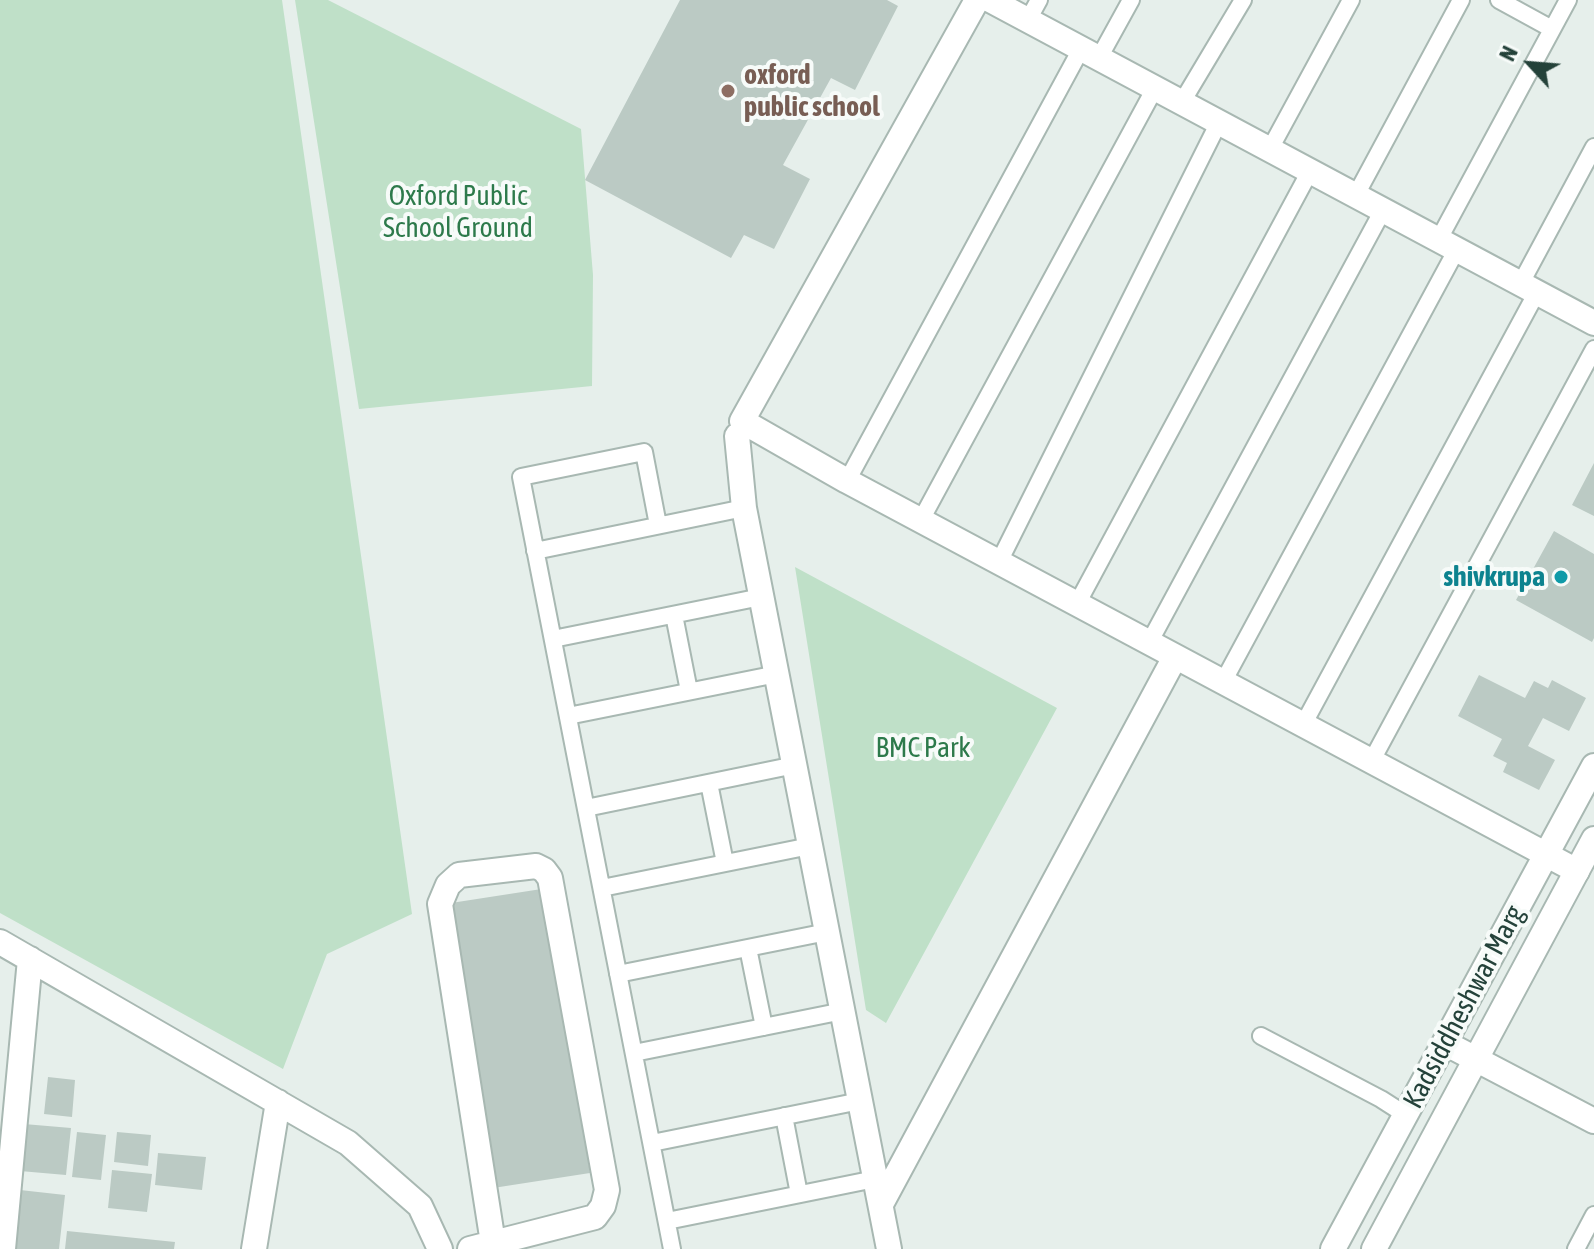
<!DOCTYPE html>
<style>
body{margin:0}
#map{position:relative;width:1594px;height:1249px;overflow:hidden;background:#e6efeb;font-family:"Asap Condensed",sans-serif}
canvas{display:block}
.north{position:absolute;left:1490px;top:24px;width:80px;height:80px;-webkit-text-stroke:6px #f7fbf9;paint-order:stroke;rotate:296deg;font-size:22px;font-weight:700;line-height:32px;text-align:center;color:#24423a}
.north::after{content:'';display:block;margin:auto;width:28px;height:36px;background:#24423a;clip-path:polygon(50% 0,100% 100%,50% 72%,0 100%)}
</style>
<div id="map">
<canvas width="1594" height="1249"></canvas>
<div class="north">N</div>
</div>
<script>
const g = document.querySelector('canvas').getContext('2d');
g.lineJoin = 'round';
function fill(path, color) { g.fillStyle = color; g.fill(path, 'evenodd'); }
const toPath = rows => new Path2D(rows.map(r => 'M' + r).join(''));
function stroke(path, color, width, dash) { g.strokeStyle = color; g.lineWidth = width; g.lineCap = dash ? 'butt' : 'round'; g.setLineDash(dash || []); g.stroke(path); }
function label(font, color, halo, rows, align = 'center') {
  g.font = font + ' "Asap Condensed",sans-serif'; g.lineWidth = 8; g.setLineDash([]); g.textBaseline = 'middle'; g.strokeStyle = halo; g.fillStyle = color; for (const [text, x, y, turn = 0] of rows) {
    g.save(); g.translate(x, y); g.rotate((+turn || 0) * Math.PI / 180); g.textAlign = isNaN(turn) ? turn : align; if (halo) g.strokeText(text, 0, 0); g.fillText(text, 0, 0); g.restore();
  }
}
fill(toPath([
 [0,0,282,0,412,914,327,954,283,1069,0,913],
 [295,0,328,0,581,129,593,275,592,386,359,409],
 [795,567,1057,708,886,1023,866,1010]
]), '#bfe0c8');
fill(toPath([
 [680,0,887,0,898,6,855,90,831,78,783,165,810,179,774,249,744,235,731,258,585,180],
 [1594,463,1594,516,1572,505],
 [1554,531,1594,554,1594,638,1592,642,1516,600],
 [1479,675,1525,698,1534,681,1548,688,1552,680,1586,698,1569,731,1543,718,1528,746,1555,760,1539,790,1503,772,1507,763,1493,756,1502,739,1458,716],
 [548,888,590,1173,493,1188,451,903],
 [48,1077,75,1080,72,1117,44,1114],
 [24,1124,71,1128,66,1175,20,1171],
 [77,1132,106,1135,101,1180,72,1177],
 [117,1132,151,1135,148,1166,114,1162],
 [158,1153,206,1157,202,1190,155,1185],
 [112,1170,152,1174,147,1212,108,1208],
 [20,1190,65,1195,59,1249,14,1249],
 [67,1231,175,1242,174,1249,65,1249]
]), '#bbcac4');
const service = toPath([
 [1499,0,1552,29],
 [1028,20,1039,0],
 [1099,58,1131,0],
 [1182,102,1243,0],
 [1270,149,1351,0],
 [1356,195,1461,0],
 [1439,239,1568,0],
 [1521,283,1594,147],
 [847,481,1081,49],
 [921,520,1155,88],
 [658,525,644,452,521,477,672,1249],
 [535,551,744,508],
 [999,562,1219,122],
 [1077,604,1310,171],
 [674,615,689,691],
 [553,639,761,597],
 [1149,643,1383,210],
 [1223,682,1457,249],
 [568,716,777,674],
 [1303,725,1537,292],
 [1371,762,1594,349],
 [709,783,725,863],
 [586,808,795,765],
 [602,888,810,846],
 [748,948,764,1027],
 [618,974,827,932],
 [1261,1036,1381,1099,1406,1115],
 [634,1053,843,1011],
 [784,1116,799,1194],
 [652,1143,860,1101],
 [667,1221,875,1179],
 [1576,1249,1594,1215]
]);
const minor = toPath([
 [977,0,742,421,847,481,1577,871],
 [990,0,1594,323],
 [737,436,744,508,889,1249],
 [0,942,348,1143,420,1206,440,1249],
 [1445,1043,1594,1121],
 [881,1204,1175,657],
 [3,1249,30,959],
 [254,1249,278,1102],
 [470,1249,595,1217,603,1206,607,1190,550,878,544,870,536,866,459,875,448,885,440,904,493,1243]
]);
const tertiary = toPath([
 [1333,1249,1594,766],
 [1374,1249,1594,839]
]);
stroke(service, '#a8b8b2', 20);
stroke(minor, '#a8b8b2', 28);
stroke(tertiary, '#a8b8b2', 28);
stroke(service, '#fff', 16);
stroke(minor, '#fff', 24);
stroke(tertiary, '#fff', 24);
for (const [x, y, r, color] of [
 [728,91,8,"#8d6e63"],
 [1561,577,8,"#0f9aa8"]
]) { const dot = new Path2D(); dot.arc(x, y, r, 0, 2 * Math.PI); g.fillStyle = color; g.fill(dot); stroke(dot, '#f7fbf9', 3); }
label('bold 28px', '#785e54', '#f7fbf9', [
 ["oxford",744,75],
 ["public school",744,107]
], 'left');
label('28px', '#2d7a4b', '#f7fbf9', [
 ["Oxford Public",458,196],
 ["School Ground",458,228],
 ["BMC Park",923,748]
]);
label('bold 28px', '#0d838f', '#f7fbf9', [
 ["shivkrupa",1545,577]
], 'right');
label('28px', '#24423a', '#f7fbf9', [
 ["Kadsiddheshwar Marg",1464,1007,-62]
]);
</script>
